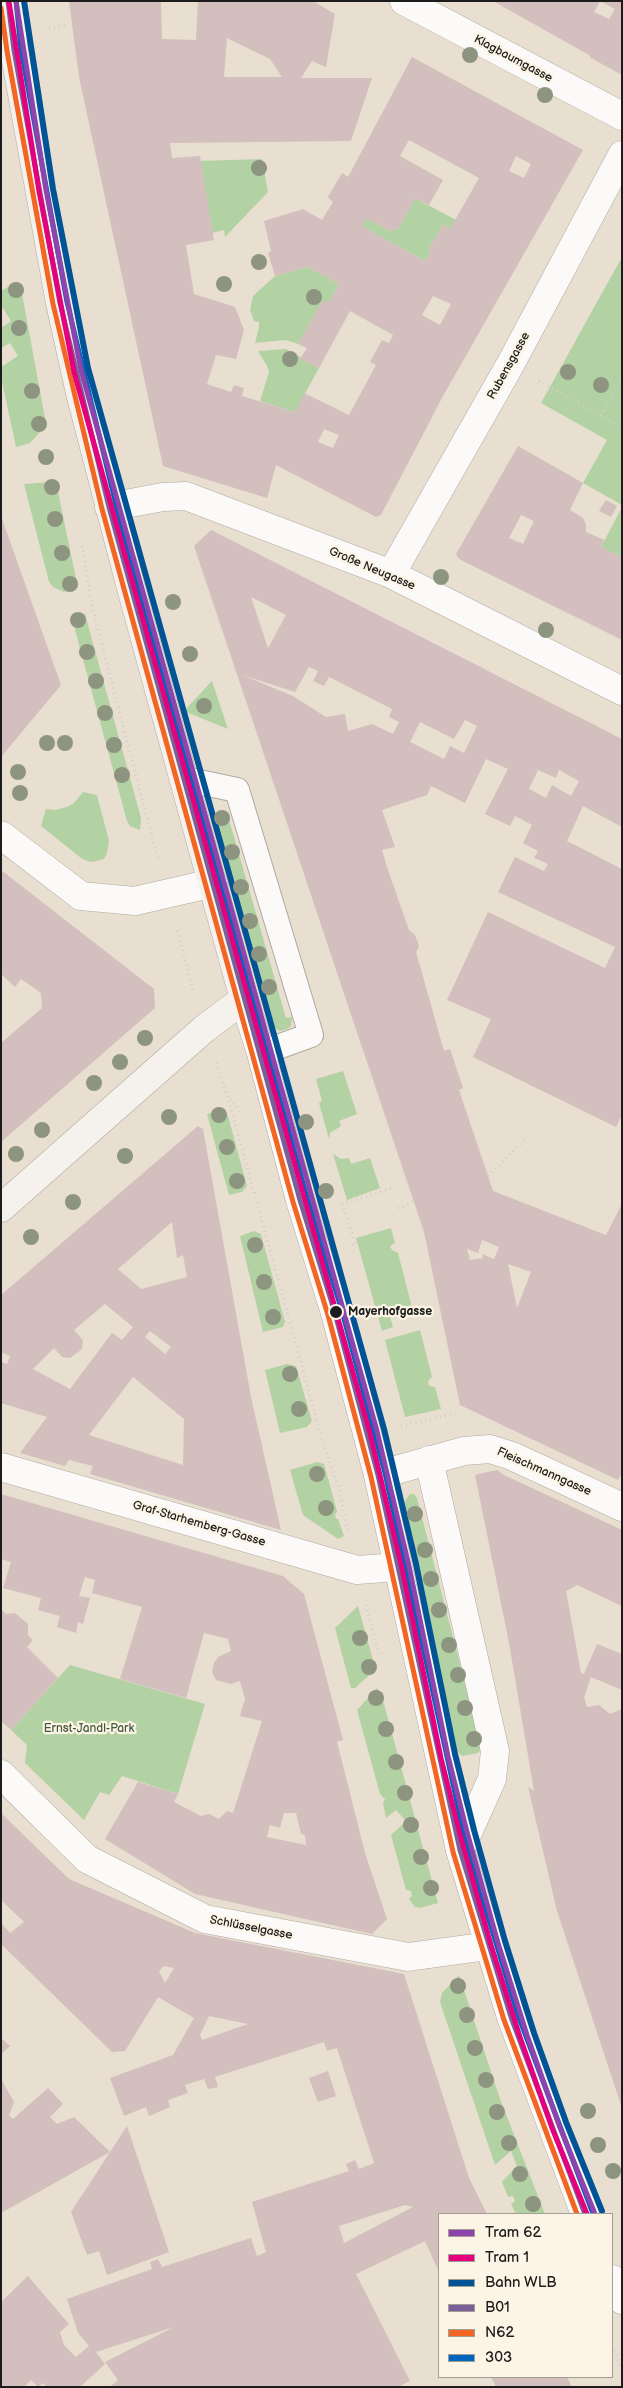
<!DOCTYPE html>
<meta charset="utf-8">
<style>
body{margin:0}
#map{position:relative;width:623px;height:2388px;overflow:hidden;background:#e8dfd0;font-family:"Balsamiq Sans",sans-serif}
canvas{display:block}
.frame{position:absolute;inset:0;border:2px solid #1c1c1c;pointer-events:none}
.legend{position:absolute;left:438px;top:2213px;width:175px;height:165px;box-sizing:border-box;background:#fcf5e5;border:1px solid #a29e95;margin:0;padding:6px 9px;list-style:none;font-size:15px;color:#1c1c1c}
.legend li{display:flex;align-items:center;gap:10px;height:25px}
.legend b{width:25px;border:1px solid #a29e95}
</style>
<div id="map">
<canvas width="623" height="2388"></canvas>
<div class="frame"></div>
<ul class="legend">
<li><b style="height:6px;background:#8e44ad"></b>Tram 62</li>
<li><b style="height:6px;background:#e5007d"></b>Tram 1</li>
<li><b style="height:6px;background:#005395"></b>Bahn WLB</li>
<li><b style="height:6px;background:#7a5f98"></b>B01</li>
<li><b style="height:6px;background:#f26522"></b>N62</li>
<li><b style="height:6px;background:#0065bd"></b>303</li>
</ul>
</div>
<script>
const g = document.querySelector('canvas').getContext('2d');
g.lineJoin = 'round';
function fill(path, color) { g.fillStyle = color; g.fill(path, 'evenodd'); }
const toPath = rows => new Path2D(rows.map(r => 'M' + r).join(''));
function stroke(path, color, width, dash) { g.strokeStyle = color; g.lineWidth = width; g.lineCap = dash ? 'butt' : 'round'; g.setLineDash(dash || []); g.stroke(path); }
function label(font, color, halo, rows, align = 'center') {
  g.font = font + ' "Balsamiq Sans",sans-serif'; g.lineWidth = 4.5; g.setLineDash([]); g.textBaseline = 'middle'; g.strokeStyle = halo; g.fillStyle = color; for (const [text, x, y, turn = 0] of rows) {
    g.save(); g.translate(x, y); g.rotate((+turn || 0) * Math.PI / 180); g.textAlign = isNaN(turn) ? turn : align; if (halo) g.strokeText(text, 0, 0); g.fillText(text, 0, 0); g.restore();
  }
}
fill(toPath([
 [262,159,268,192,225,237,224,230,212,233,200,161],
 [415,198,456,220,450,229,443,225,428,250,431,252,425,261,362,226,366,218,390,231,399,228],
 [622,257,622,505,583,483,607,440,541,403],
 [308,267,339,284,329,303,323,301,298,344,286,340,255,343,259,327,259,322,254,321,250,310,253,296,275,276],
 [16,282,20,283,45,418,45,427,30,443,16,447,1,377,1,367,18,356,10,343,1,348,1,328,11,321,3,308,1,309,1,291],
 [286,349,319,368,295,412,260,401,269,372,267,366,258,351],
 [52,482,55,482,57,487,78,588,64,592,53,587,49,582,24,484],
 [622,507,622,557,601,547],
 [85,614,141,818,140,830,130,826,127,821,75,630,76,618],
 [212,681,228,729,186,712,185,710],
 [83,792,97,795,109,841,107,853,104,859,97,861,90,862,81,858,41,826,46,809,55,810,67,807,74,803],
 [222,810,228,816,286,1018,292,1017,291,1026,287,1029,280,1031,275,1028,270,1015,215,819,217,812],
 [343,1071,357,1114,339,1121,341,1126,330,1133,329,1139,319,1103,322,1101,316,1079],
 [224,1109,228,1116,247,1186,242,1192,229,1195,207,1114],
 [333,1154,341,1159,349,1158,351,1164,370,1158,380,1188,347,1200],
 [391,1228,395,1243,390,1246,392,1250,398,1253,412,1307,389,1313,393,1327,382,1331,356,1238],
 [254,1231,261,1234,285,1322,283,1327,263,1332,240,1236],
 [420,1330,432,1377,428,1381,429,1386,435,1387,441,1409,405,1417,385,1340],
 [287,1364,296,1366,312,1421,307,1427,280,1433,265,1370],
 [317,1462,324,1464,337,1511,335,1515,336,1519,338,1519,344,1536,338,1539,303,1515,290,1470],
 [410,1494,414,1494,417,1498,481,1745,481,1749,478,1753,462,1756,457,1751,404,1502],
 [358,1606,375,1667,374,1671,355,1688,351,1688,335,1628],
 [70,1665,205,1704,178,1794,122,1776,109,1795,100,1792,84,1820,25,1763,27,1745,11,1730],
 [377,1688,381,1693,438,1903,420,1908,415,1907,409,1899,412,1896,411,1891,406,1890,391,1835,406,1821,396,1810,386,1818,383,1803,385,1799,380,1794,357,1710],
 [459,1975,500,2099,545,2214,516,2214,511,2204,515,2201,513,2196,508,2197,502,2182,517,2166,511,2151,495,2165,440,2002,442,1993]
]), '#b3d2a3');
fill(toPath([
 [69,1,161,1,162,39,196,40,198,1,313,1,335,14,326,67,312,61,301,78,372,78,351,141,170,143,172,158,200,156,214,240,186,245,194,294,235,307,244,330,236,359,216,355,207,384,231,392,234,385,244,388,242,396,295,412,304,393,349,415,376,365,370,362,382,340,389,343,393,335,350,311,319,368,300,359,307,348,298,344,323,300,329,303,339,284,308,267,275,276,268,253,271,251,264,221,303,209,322,220,333,202,328,197,342,173,348,177,412,57,583,150,443,396,381,515,376,517,276,465,267,498,163,466,79,77],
 [227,38,270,59,282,77,224,77],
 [409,140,479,178,450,229,443,225,428,250,431,252,425,261,362,226,366,218,390,231,399,228,415,198,429,205,443,180,400,156],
 [516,156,531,164,524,178,509,171],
 [433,296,451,304,440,325,422,315],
 [324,429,339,435,333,448,318,442],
 [493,1,622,1,622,75,591,58,589,55],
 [600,1,615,9,609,19,594,12],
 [518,446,583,483,570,510,583,518,586,525,586,532,604,540,601,547,622,557,622,640,459,559,456,554],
 [521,515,534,521,523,544,509,538],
 [606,500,617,506,611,517,599,511],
 [1,516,61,685,1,757],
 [211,530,622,739,622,827,583,806,567,841,622,869,622,1115,616,1127,473,1057,491,1019,447,1000,488,912,605,968,615,947,498,892,515,857,544,871,548,864,534,858,538,851,523,843,532,825,515,816,510,826,485,814,508,769,486,759,465,803,431,786,427,795,382,810,395,847,382,850,387,867,409,930,415,935,419,946,416,952,444,1051,450,1049,463,1088,459,1090,493,1191,606,1235,622,1204,622,1474,618,1480,460,1405,424,1232,194,546],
 [251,597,286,615,268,648],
 [309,667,318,671,313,681,324,686,329,677,392,709,389,717,399,722,393,734,372,724,348,731,345,714,326,717,293,696,242,675,295,692],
 [465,720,477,726,464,753,450,746,444,759,410,742,420,722,454,739],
 [538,770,556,778,559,770,579,781,571,796,552,785,546,798,529,789],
 [482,1240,499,1247,494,1259,482,1254,483,1258,470,1260,467,1249,478,1253],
 [508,1264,531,1272,517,1308],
 [1,870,154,989,155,1008,1,1142,1,1043,42,1008,41,993,21,979,15,987,1,974],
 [198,1126,203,1129,251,1397,281,1530,90,1474,93,1466,69,1460,65,1466,20,1453,47,1417,1,1403,1,1362,7,1364,10,1356,1,1352,1,1295],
 [172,1222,177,1258,183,1255,187,1277,141,1289,118,1269],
 [105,1304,133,1327,122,1340,112,1333,70,1389,33,1369,54,1348,62,1357,70,1358,82,1349,83,1340,74,1330],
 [150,1331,171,1347,165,1354,145,1337],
 [133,1377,184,1419,183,1465,89,1435],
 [497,1470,504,1475,622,1530,622,1606,577,1585,566,1591,581,1673,584,1674,597,1644,622,1654,622,1690,591,1677,584,1697,587,1707,599,1705,610,1714,622,1709,622,2108,557,1911,528,1787,534,1791,509,1643,475,1475],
 [1,1494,283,1576,304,1594,343,1740,337,1742,365,1853,387,1919,372,1934,195,1894,105,1839,138,1782,178,1794,174,1802,201,1816,209,1814,219,1819,227,1811,233,1813,262,1721,240,1716,245,1699,240,1681,231,1684,216,1680,212,1672,214,1663,218,1657,231,1651,228,1639,204,1633,186,1698,120,1679,142,1607,92,1593,95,1580,85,1577,79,1596,90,1598,83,1624,78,1622,76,1633,57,1627,60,1616,38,1610,41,1598,3,1588,11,1562,1,1559],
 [284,1813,296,1813,301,1834,305,1835,306,1845,267,1837,270,1825,280,1828],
 [1,1609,6,1614,15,1613,28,1624,28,1635,33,1640,27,1647,58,1678,11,1730,1,1721],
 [1,1813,69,1879,195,1933,404,1974,469,2178,487,2214,439,2214,439,2272,425,2241,356,2274,410,2381,398,2387,110,2387,118,2380,105,2362,174,2327,96,2352,105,2364,80,2387,47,2387,43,2383,38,2387,31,2380,24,2387,1,2387,1,2302,28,2276,69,2324,60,2332,64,2345,76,2357,89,2346,78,2333,67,2299,152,2269,150,2262,158,2259,162,2267,251,2238,257,2256,266,2252,252,2202,349,2171,346,2164,355,2160,359,2169,374,2163,337,2048,327,2051,324,2042,215,2077,218,2087,208,2089,204,2079,185,2085,188,2093,168,2100,170,2107,149,2116,146,2107,124,2116,110,2078,173,2055,194,2018,158,1997,125,2051,112,2052,1,1944,1,1923,10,1933,24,1922,1,1900],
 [164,1966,174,1968,165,1983,159,1971],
 [209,2016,248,2024,202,2040,200,2035],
 [405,2205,413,2207,344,2243,339,2226],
 [1,2038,10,2046,1,2054],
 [328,2071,336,2096,318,2102,309,2078],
 [1,2079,14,2102,9,2115,13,2119,48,2088,63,2104,50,2117,57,2124,74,2117,110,2152,1,2213],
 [127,2126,169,2252,107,2275,99,2251,87,2255,71,2212],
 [491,2377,567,2377,572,2387,496,2387]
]), '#d3bfbd');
const service = toPath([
 [185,779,237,790,311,1035,261,1053]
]);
const minor = toPath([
 [404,1,622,116],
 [109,507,163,497,186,496,391,574,622,691],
 [391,574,510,365,622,155],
 [1,835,81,896,135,901,213,883],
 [429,1460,495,1751,492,1779,460,1850],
 [1,1467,357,1570,398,1567],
 [378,1475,464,1451,490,1449,512,1456,622,1507],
 [1,1774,87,1859,205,1919,408,1957,488,1946]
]);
const tertiary = toPath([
 [244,999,261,1053,300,1200,335,1313,378,1475,460,1850,511,2017,585,2214],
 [612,2279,622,2300]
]);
const secondary = toPath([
 [1,1208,204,1029,244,999,131,588,80,393,60,303,14,50,8,1]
]);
stroke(service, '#afa9a0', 26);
stroke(minor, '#afa9a0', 29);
stroke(tertiary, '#afa9a0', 29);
stroke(secondary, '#afa9a0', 29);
stroke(toPath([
 [49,28,66,25],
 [539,381,622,428],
 [601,416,622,377],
 [82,546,93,610,158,860],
 [176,926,194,993],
 [216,1063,228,1097,323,1443,339,1488,348,1531],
 [230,1099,240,1112],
 [488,1176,526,1138],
 [342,1204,356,1244,351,1245],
 [342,1204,392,1188],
 [398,1208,413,1202],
 [401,1426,455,1413],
 [366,1605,379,1654],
 [612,2346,622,2368]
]), '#d0ceca', 3, [1, 4]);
stroke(service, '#fcfaf8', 24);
stroke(minor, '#fcfaf8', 28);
stroke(tertiary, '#fcfaf8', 28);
stroke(secondary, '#f5f2ed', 28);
stroke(toPath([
 [8,1,14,50,60,303,109,507,300,1200,335,1313,378,1475,460,1850,511,2017,585,2214]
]), '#7a5f98', 5);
stroke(toPath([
 [1,8,7,51,53,304,102,509,293,1202,328,1315,371,1477,453,1852,504,2020,577,2214]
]), '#f26522', 5);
stroke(toPath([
 [16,1,21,49,67,302,116,505,307,1198,342,1311,385,1473,467,1848,518,2015,592,2211]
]), '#0065bd', 5);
stroke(toPath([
 [24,1,53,189,88,368,384,1429,416,1564,455,1754,474,1830,505,1941,534,2033,566,2122,602,2211]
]), '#005395', 6);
stroke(toPath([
 [16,1,46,190,81,370,377,1431,409,1566,448,1756,467,1832,498,1943,527,2035,559,2125,595,2214]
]), '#8e44ad', 5);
stroke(toPath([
 [9,2,39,191,74,372,370,1433,402,1568,441,1758,460,1834,491,1945,520,2037,552,2128,587,2214]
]), '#e5007d', 5);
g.fillStyle = '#8d9580';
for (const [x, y] of [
 [470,55],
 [545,95],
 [259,168],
 [259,262],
 [224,284],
 [16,290],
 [314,297],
 [19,328],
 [290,359],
 [568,372],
 [601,385],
 [32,391],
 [39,424],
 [46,457],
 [52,487],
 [55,519],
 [62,553],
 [441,577],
 [70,584],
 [173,602],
 [78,620],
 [546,630],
 [87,652],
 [190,654],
 [96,681],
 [204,706],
 [105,713],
 [47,743],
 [65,743],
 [114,745],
 [18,772],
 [122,775],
 [20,793],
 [222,818],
 [232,852],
 [241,887],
 [250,921],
 [259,954],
 [269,987],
 [145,1038],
 [120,1062],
 [94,1083],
 [219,1115],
 [169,1117],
 [306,1122],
 [42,1130],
 [227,1147],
 [16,1154],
 [125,1156],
 [237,1181],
 [326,1191],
 [73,1202],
 [31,1237],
 [255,1245],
 [264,1282],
 [273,1317],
 [290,1374],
 [299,1409],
 [317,1474],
 [326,1508],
 [415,1514],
 [425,1550],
 [431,1579],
 [439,1610],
 [360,1638],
 [449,1645],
 [369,1667],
 [458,1675],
 [376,1698],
 [465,1708],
 [386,1729],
 [474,1739],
 [396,1762],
 [405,1793],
 [411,1825],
 [421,1857],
 [431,1888],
 [458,1986],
 [467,2015],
 [475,2048],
 [486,2080],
 [588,2111],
 [497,2112],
 [509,2143],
 [598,2145],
 [613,2171],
 [520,2174],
 [533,2204]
]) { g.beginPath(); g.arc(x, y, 8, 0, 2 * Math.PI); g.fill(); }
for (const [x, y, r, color] of [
 [336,1312,7,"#1c1c1c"]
]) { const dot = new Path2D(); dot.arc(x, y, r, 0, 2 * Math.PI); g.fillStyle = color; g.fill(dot); stroke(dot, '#fcf5e5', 2); }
label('12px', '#1c1c1c', '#fcf5e5', [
 ["Klagbaumgasse",513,59,28],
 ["Rubensgasse",509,366,-61],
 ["Große Neugasse",372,569,23],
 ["Fleischmanngasse",544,1472,24],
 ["Graf-Starhemberg-Gasse",199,1524,16],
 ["Schlüsselgasse",251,1928,11]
]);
label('bold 12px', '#1c1c1c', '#fcf5e5', [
 ["Mayerhofgasse",348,1312]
], 'left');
label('12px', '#42583e', '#fcf5e5', [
 ["Ernst-Jandl-Park",89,1729]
]);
</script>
